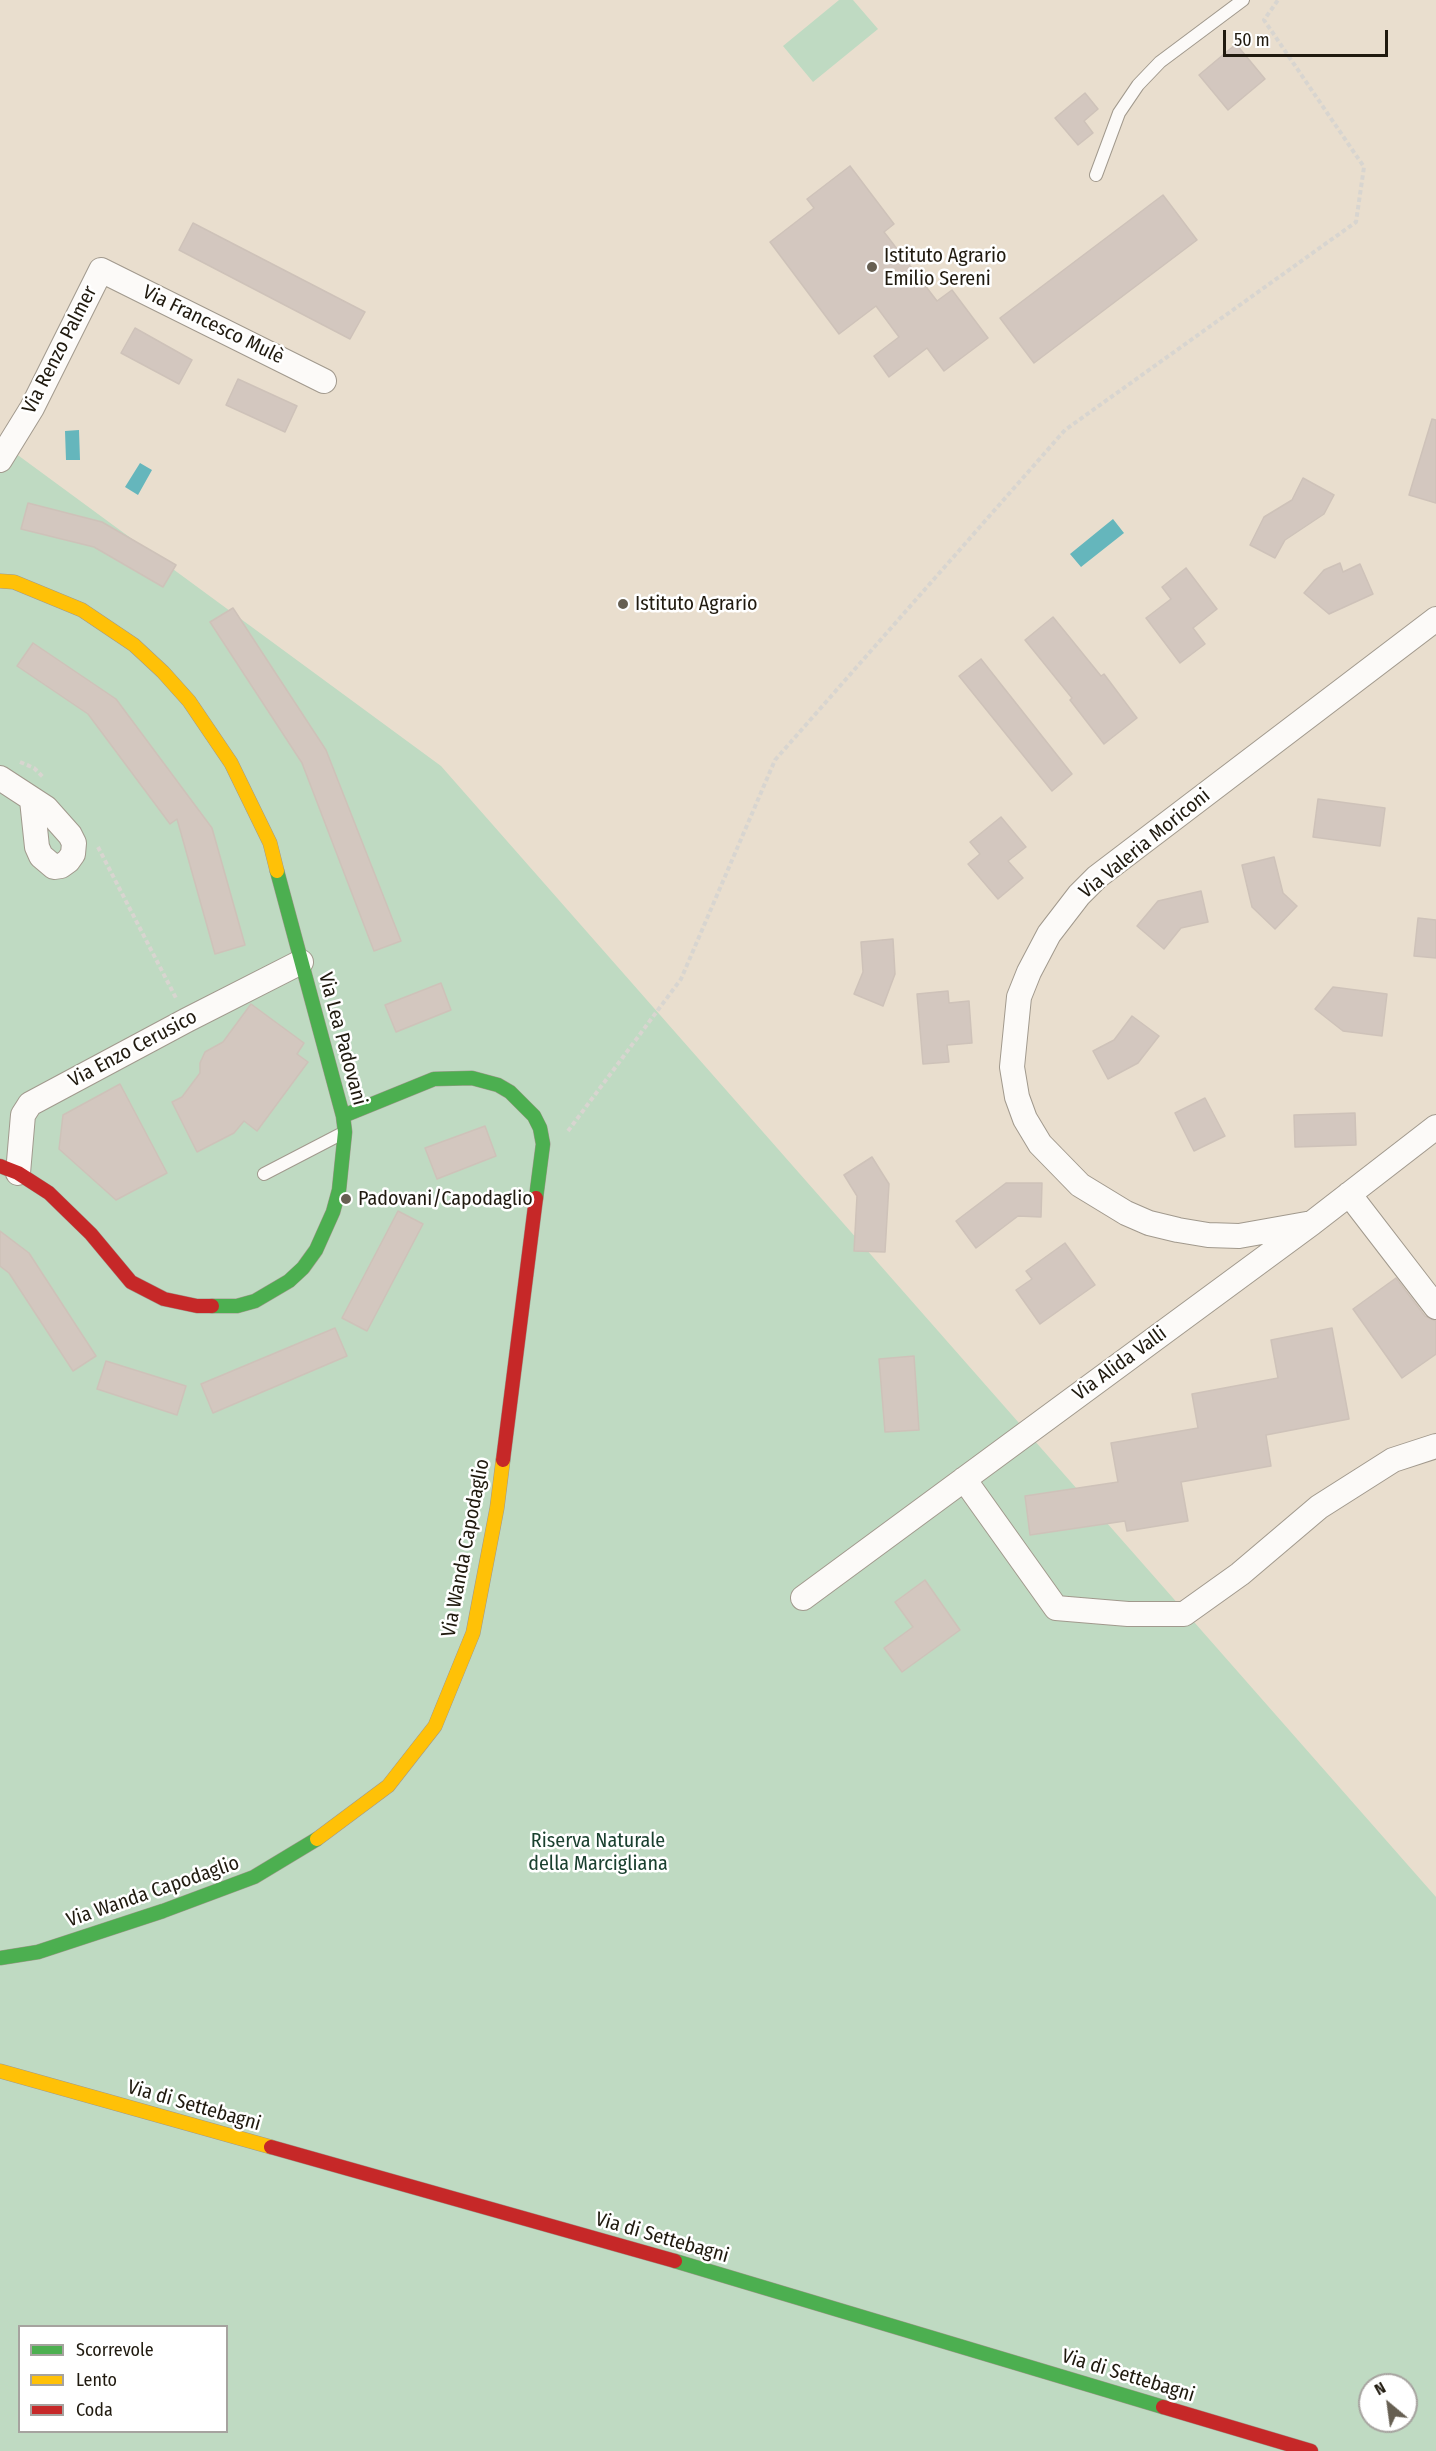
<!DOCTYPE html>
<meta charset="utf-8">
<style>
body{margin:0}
#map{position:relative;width:1436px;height:2451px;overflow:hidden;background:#e9dece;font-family:"Fira Sans Condensed",sans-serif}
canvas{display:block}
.legend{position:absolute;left:18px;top:2325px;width:210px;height:108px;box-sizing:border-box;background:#fff;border:2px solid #a6a39f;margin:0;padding:8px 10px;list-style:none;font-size:18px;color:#201a0f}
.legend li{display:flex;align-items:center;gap:12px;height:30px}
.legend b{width:30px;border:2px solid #a6a39f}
.north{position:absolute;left:1358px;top:2373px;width:60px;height:60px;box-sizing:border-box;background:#fff;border:2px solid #a6a39f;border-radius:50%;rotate:331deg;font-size:16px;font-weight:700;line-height:24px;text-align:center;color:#201a0f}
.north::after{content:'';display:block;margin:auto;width:21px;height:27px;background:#665f52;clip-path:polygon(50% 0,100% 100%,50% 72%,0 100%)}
.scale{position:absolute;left:1223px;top:30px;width:165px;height:27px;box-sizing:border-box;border:3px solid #201a0f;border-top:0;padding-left:8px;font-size:18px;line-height:21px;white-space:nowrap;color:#201a0f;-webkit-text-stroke:4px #fff;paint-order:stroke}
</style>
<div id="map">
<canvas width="1436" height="2451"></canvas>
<ul class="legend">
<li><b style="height:8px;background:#4caf50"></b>Scorrevole</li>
<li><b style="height:8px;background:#ffc107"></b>Lento</li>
<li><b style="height:8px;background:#c62828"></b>Coda</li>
</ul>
<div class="north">N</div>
<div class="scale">50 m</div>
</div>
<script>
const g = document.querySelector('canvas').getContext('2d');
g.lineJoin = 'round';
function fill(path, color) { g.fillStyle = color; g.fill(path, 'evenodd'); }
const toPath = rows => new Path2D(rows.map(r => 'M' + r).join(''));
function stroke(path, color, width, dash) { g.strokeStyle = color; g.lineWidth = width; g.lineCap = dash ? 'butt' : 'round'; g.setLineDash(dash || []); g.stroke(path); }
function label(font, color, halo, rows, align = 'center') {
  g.font = font + ' "Fira Sans Condensed",sans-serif'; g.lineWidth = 5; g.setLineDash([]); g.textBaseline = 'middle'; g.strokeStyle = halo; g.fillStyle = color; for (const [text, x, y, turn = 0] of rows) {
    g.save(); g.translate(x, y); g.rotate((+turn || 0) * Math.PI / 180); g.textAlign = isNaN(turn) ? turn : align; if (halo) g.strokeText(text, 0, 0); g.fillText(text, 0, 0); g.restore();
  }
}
fill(toPath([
 [839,0,853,0,878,29,813,82,783,46],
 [0,442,441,766,1436,1897,1436,2451,0,2451],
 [20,2326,226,2326,226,2432,20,2432],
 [1370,2385,1406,2385,1406,2421,1370,2421]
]), '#bfdac2');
fill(toPath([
 [79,430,80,460,66,460,65,431],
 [140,463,152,470,138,495,125,487],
 [1113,519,1124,533,1081,567,1070,554]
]), '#65b6bc');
const building = toPath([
 [1236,44,1265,79,1228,110,1199,75,1236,44],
 [1085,93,1098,109,1084,121,1093,133,1078,145,1055,118,1085,93],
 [850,166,894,224,884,232,937,301,952,290,988,338,944,371,927,348,889,377,874,356,899,337,876,306,839,334,770,242,814,208,807,199,850,166],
 [1163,195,1197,240,1034,363,1000,318,1163,195],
 [193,223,365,312,350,339,179,250,193,223],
 [135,328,192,360,179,384,121,353,135,328],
 [238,379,297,406,285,432,226,405,238,379],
 [1432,419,1436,420,1436,503,1409,495,1432,419],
 [1303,478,1334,495,1324,514,1285,540,1275,558,1250,545,1264,517,1292,500,1303,478],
 [28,503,102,522,176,565,163,587,94,547,21,529,28,503],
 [1340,563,1343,572,1360,564,1373,594,1329,614,1304,593,1324,570,1340,563],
 [1186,568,1217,609,1193,628,1205,644,1180,663,1146,618,1171,599,1162,587,1186,568],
 [233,608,326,750,401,941,374,951,302,763,210,622,233,608],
 [1053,617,1101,676,1104,674,1137,718,1104,744,1070,700,1072,698,1025,640,1053,617],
 [33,643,116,699,212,828,245,945,215,954,177,819,170,824,88,714,17,666,33,643],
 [981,659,1072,774,1052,791,959,676,981,659],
 [1318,799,1385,808,1380,846,1313,837,1318,799],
 [1001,817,1026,847,1008,861,1023,878,998,899,968,864,980,854,970,842,1001,817],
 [1274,857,1283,893,1297,906,1275,929,1252,907,1242,865,1274,857],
 [1201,891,1208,922,1181,928,1164,949,1137,926,1158,901,1201,891],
 [1418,918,1436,920,1436,958,1414,956,1418,918],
 [893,939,895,974,883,1006,854,994,863,972,861,942,893,939],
 [441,983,451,1010,396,1032,385,1005,441,983],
 [1333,987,1387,994,1382,1036,1343,1031,1315,1009,1333,987],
 [948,991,949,1003,969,1001,972,1043,947,1045,949,1062,923,1064,917,994,948,991],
 [251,1004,304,1043,297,1054,308,1062,257,1131,244,1121,234,1133,197,1152,172,1102,182,1097,200,1073,200,1063,205,1052,223,1042,251,1004],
 [1132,1016,1159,1036,1138,1063,1108,1079,1093,1051,1114,1040,1132,1016],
 [120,1084,167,1173,116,1200,59,1149,63,1115,120,1084],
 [1205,1098,1225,1136,1194,1151,1175,1113,1205,1098],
 [1355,1113,1356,1145,1295,1147,1294,1115,1355,1113],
 [485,1126,496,1156,437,1179,425,1148,485,1126],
 [872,1157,889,1184,885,1252,854,1251,857,1196,844,1175,872,1157],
 [1006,1183,1042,1183,1041,1217,1018,1216,976,1248,956,1221,1006,1183],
 [398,1211,423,1224,367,1331,342,1318,398,1211],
 [0,1231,29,1253,96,1356,73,1371,9,1273,0,1266,0,1231],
 [1065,1243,1095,1285,1040,1324,1016,1290,1032,1279,1026,1271,1065,1243],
 [1396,1278,1425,1316,1436,1321,1436,1354,1402,1378,1353,1309,1396,1278],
 [335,1328,347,1356,213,1413,201,1384,335,1328],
 [1332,1328,1349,1419,1266,1435,1271,1466,1181,1482,1188,1521,1127,1531,1125,1521,1030,1535,1025,1496,1118,1482,1111,1443,1198,1428,1192,1394,1278,1378,1271,1340,1332,1328],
 [914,1356,919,1430,885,1432,879,1359,914,1356],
 [106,1361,186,1386,177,1415,97,1389,106,1361],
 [925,1580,960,1630,902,1672,884,1648,913,1627,895,1602,925,1580]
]);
fill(building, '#d3c7bf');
stroke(building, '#cec2b9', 1.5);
const lane = toPath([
 [1096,175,1119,113,1138,85,1160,62,1243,0],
 [264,1174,341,1134]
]);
const street = toPath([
 [0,460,32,408,101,270,324,381],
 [0,778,46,808,70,835,74,843,73,854,68,861,61,866,54,867,41,856,37,847,32,800],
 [18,1173,23,1115,30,1104,187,1020,301,962],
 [1349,1194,1436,1307],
 [1312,1223,1239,1236,1208,1235,1178,1230,1149,1223,1126,1213,1080,1185,1040,1144,1025,1119,1017,1097,1012,1067,1019,997,1029,972,1049,934,1079,895,1097,877,1436,619],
 [964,1479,1056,1608,1128,1614,1184,1614,1240,1574,1319,1507,1393,1460,1436,1446],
 [803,1598,1312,1223,1436,1127]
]);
const fast = toPath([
 [343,1116,434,1079,472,1078,498,1085,510,1092,534,1116,540,1128,543,1144,536,1198],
 [212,1306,237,1306,255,1301,289,1281,303,1268,316,1250,333,1212,339,1190,345,1132,343,1116,277,871],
 [0,1958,38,1952,163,1911,254,1877,317,1839],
 [675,2261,1163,2407]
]);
const slow = toPath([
 [0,581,14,582,82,610,134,645,163,672,189,701,231,763,270,843,277,871],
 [317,1839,388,1786,435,1726,473,1633,497,1508,503,1460],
 [0,2071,271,2147]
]);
const jam = toPath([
 [0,1166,18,1173,49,1193,91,1234,131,1282,164,1299,197,1306,212,1306],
 [503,1460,536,1198],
 [271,2147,675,2261],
 [1163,2407,1311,2451]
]);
stroke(lane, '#a1998d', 14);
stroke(street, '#a1998d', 26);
stroke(fast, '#a1998d', 15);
stroke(slow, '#a1998d', 15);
stroke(jam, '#a1998d', 15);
stroke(toPath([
 [20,762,34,768,43,777],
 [98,847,177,1000],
 [568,1131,681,979,775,760,1065,430,1356,222,1364,167,1264,20,1278,0]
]), '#d8d5d0', 4, [4.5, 3]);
stroke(lane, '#fcfaf8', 12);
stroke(street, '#fcfaf8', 24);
stroke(fast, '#4caf50', 14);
stroke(slow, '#ffc107', 14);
stroke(jam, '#c62828', 14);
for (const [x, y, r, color] of [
 [872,267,6,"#665f52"],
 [623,604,6,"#665f52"],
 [346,1199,6,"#665f52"]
]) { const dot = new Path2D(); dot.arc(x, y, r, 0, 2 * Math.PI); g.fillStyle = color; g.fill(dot); stroke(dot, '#fff', 2); }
label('20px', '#201a0f', '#fff', [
 ["Istituto Agrario",884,256],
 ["Emilio Sereni",884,279],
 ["Istituto Agrario",635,604],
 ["Padovani/Capodaglio",358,1199]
], 'left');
label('20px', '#201a0f', '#fff', [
 ["Via Francesco Mulè",213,325,26],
 ["Via Renzo Palmer",60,350,-63],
 ["Via Valeria Moriconi",1145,844,-39],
 ["Via Lea Padovani",342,1039,75],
 ["Via Enzo Cerusico",133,1049,-28],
 ["Via Alida Valli",1120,1364,-36],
 ["Via Wanda Capodaglio",466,1548,-79],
 ["Via Wanda Capodaglio",153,1892,-19],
 ["Via di Settebagni",194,2106,16],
 ["Via di Settebagni",662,2238,16],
 ["Via di Settebagni",1128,2376,17]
]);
label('20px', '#1a402f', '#fff', [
 ["Riserva Naturale",598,1841],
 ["della Marcigliana",598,1864]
]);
</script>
